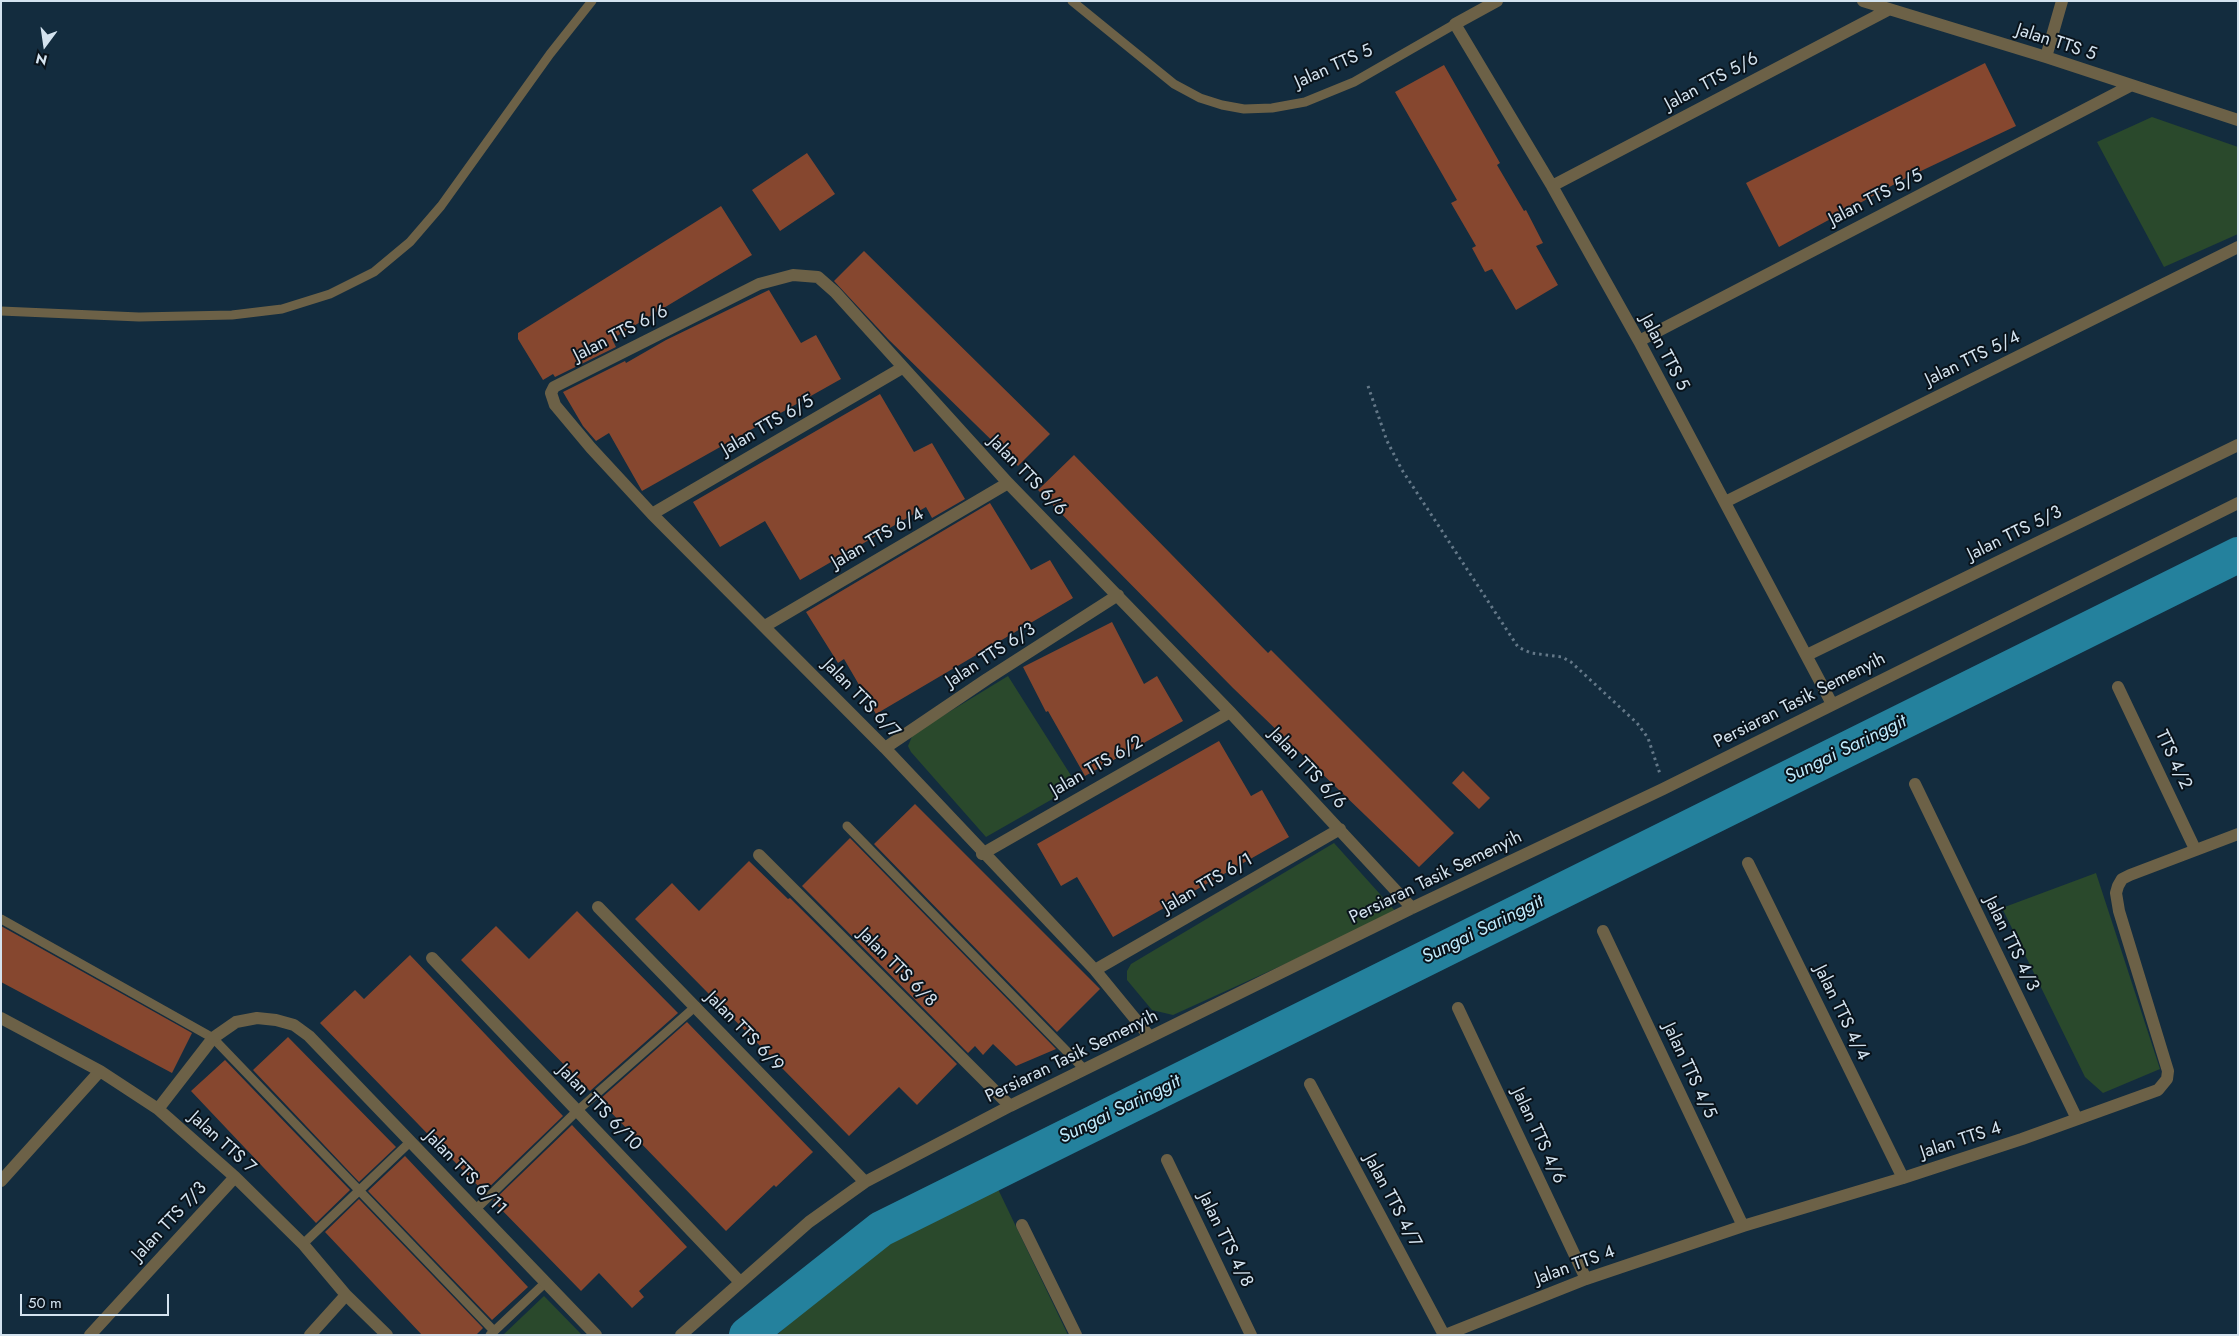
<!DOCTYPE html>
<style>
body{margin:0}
#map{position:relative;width:2239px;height:1336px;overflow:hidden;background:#132c3e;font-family:Jost,sans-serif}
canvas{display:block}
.frame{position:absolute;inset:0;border:2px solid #d4e3ef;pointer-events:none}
.north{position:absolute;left:20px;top:20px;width:50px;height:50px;-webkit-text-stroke:4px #09131b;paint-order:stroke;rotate:194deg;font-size:14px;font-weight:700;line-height:20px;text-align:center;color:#d4e3ef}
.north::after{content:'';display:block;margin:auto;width:18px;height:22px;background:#d4e3ef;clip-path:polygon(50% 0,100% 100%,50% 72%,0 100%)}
.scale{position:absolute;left:20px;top:1294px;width:149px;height:22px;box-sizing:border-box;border:2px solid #d4e3ef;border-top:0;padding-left:6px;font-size:15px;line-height:18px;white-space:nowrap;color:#d4e3ef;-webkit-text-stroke:4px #09131b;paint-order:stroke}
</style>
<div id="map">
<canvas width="2239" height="1336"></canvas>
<div class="frame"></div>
<div class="north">N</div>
<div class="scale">50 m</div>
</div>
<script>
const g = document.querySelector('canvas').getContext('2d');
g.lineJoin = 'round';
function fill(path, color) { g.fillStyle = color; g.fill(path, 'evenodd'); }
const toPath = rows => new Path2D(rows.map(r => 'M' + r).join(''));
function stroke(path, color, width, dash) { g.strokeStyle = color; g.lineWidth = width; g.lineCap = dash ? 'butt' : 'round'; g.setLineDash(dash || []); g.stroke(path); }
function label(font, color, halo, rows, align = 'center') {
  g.font = font + ' Jost,sans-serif'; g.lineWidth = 4; g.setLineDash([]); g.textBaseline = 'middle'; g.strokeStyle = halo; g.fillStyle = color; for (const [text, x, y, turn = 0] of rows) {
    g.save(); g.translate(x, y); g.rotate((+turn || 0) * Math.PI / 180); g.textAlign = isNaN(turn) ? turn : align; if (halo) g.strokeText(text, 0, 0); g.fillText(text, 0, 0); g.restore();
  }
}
fill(toPath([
 [2152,117,2238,147,2238,234,2164,267,2097,142],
 [1008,676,1077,785,986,837,911,752,908,746,913,734],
 [1334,843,1397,913,1173,1015,1152,1010,1127,980,1127,971,1131,964],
 [2096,873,2160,1069,2103,1093,2085,1077,2002,908],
 [997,1187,1068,1335,777,1335,866,1253],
 [544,1296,582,1335,503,1335]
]), '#2a492c');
stroke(toPath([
 [747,1335,881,1229,2238,555]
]), '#24819d', 36);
fill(toPath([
 [1985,63,2016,126,1904,179,1779,247,1746,183],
 [1444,65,1500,163,1497,165,1524,211,1526,210,1543,243,1536,246,1558,285,1516,310,1492,269,1485,272,1472,248,1476,246,1451,203,1457,200,1395,92],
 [807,153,835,194,780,231,752,190],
 [721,206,752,255,612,339,616,347,555,377,553,374,543,380,518,339,518,333],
 [864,251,1050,434,1018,466,888,339,834,281],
 [769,290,801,343,816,335,841,379,642,491,609,433,596,441,583,426,563,392,625,361,626,363,666,340],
 [880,394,914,452,932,443,965,499,932,518,926,507,800,580,765,521,720,547,693,502],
 [1074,455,1268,653,1271,650,1454,833,1419,867,1233,688,1038,490],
 [990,503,1031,570,1050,560,1073,598,876,714,844,659,838,663,806,612],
 [1112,622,1144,684,1157,676,1183,721,1085,776,1048,711,1046,712,1023,667],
 [1219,741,1251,796,1262,790,1289,837,1113,937,1077,877,1061,886,1037,844],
 [1463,771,1490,798,1479,809,1452,783],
 [915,804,1100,989,1057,1032,874,844],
 [850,838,1056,1049,1016,1066,993,1044,983,1055,975,1046,968,1053,802,886],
 [749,861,788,899,790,898,957,1064,917,1105,899,1087,849,1136,635,919,672,883,699,911],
 [577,911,678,1013,590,1091,461,960,496,926,529,959],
 [1,926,192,1033,172,1073,1,982],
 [410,955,563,1116,484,1192,320,1023,355,990,364,999],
 [687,1022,813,1152,776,1187,774,1185,726,1231,599,1100],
 [288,1037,396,1147,359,1182,253,1070],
 [225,1060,350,1190,316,1223,191,1091],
 [572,1125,687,1247,639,1291,644,1297,632,1308,599,1273,581,1291,493,1201],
 [405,1156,528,1287,492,1320,368,1191],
 [359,1199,483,1328,476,1335,422,1335,325,1232]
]), '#86472f');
stroke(toPath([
 [1368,386,1387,441,1402,470,1518,647,1531,653,1562,657,1571,662,1637,723,1648,738,1660,774]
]), '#647888', 3, [2.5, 4]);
stroke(toPath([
 [1072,1,1174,84,1200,98,1222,105,1244,109,1272,108,1305,102,1354,82,1455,24],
 [1,311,139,317,232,315,282,309,330,294,374,272,410,242,441,206,550,54,592,1],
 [847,826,1085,1070],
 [1,919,213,1038,494,1331],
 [476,1209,577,1111,696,1006],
 [303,1244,410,1142],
 [490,1335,546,1282]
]), '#6c6147', 9);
stroke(toPath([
 [1497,1,1455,24,1552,186,1639,341,1832,704],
 [1863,1,2046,57,2238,120],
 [2046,57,2062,1],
 [1552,186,1888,10],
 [1639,341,2130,86],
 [1725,502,2238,247],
 [652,514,902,368],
 [765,626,1008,483],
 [1807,655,2238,445],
 [2118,687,2195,849],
 [885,748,987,679,1118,595],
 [1915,784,2077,1119],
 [982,854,1230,712],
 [759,855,1010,1106],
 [1748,863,1903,1178],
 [598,907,865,1182],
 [1603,931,1743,1226],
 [432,958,740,1282],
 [1095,970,1340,829],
 [1458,1008,1586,1279],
 [1,1018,100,1071,158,1109,235,1177,303,1244,346,1295,387,1335],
 [1150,1037,1095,970,885,748,652,514,591,448,555,405,551,393,554,387,759,284,793,275,818,277,835,292,1008,483,1230,712,1412,908],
 [1310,1084,1444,1335],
 [158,1109,213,1038,236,1022,257,1018,276,1020,294,1025,309,1036,596,1335],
 [1167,1160,1251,1335],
 [1,1181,100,1071],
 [1022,1225,1076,1335],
 [90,1335,235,1177],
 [310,1335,346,1295],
 [681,1335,809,1222,865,1182,1010,1106,1412,908,1663,789,2238,503],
 [1445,1335,1586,1279,1743,1226,1903,1178,2022,1139,2158,1090,2167,1079,2168,1071,2119,911,2116,893,2118,886,2122,879,2130,875,2238,834]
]), '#6c6147', 12);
label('18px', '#d4e3ef', '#09131b', [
 ["Jalan TTS 5",2056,43,18],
 ["Jalan TTS 5",1334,67,-24],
 ["Jalan TTS 5/6",1712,82,-28],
 ["Jalan TTS 5/5",1876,198,-27],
 ["Jalan TTS 6/6",621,334,-27],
 ["Jalan TTS 5",1664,353,62],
 ["Jalan TTS 5/4",1973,359,-26],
 ["Jalan TTS 6/5",768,426,-30],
 ["Jalan TTS 6/6",1027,476,46],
 ["Jalan TTS 5/3",2015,534,-26],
 ["Jalan TTS 6/4",878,539,-30],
 ["Jalan TTS 6/3",991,656,-33],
 ["Jalan TTS 6/7",861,699,46],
 ["Persiaran Tasik Semenyih",1800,701,-27],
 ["TTS 4/2",2173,760,65],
 ["Jalan TTS 6/2",1097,767,-30],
 ["Jalan TTS 6/6",1307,769,47],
 ["Persiaran Tasik Semenyih",1436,878,-26],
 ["Jalan TTS 6/1",1208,884,-30],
 ["Jalan TTS 4/3",2011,944,64],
 ["Jalan TTS 6/8",897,968,45],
 ["Jalan TTS 4/4",1841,1013,64],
 ["Jalan TTS 6/9",744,1032,46],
 ["Persiaran Tasik Semenyih",1072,1057,-26],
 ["Jalan TTS 4/5",1689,1071,65],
 ["Jalan TTS 6/10",599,1108,46],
 ["Jalan TTS 4/6",1538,1136,65],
 ["Jalan TTS 4",1961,1141,-18],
 ["Jalan TTS 7",222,1143,42],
 ["Jalan TTS 6/11",465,1173,46],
 ["Jalan TTS 4/7",1392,1201,62],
 ["Jalan TTS 7/3",170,1222,-47],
 ["Jalan TTS 4/8",1225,1240,64],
 ["Jalan TTS 4",1575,1266,-20]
]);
label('italic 19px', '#c1ebfc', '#09131b', [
 ["Sungai Saringgit",1846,750,-26],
 ["Sungai Saringgit",1483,930,-26],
 ["Sungai Saringgit",1120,1110,-26]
]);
</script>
